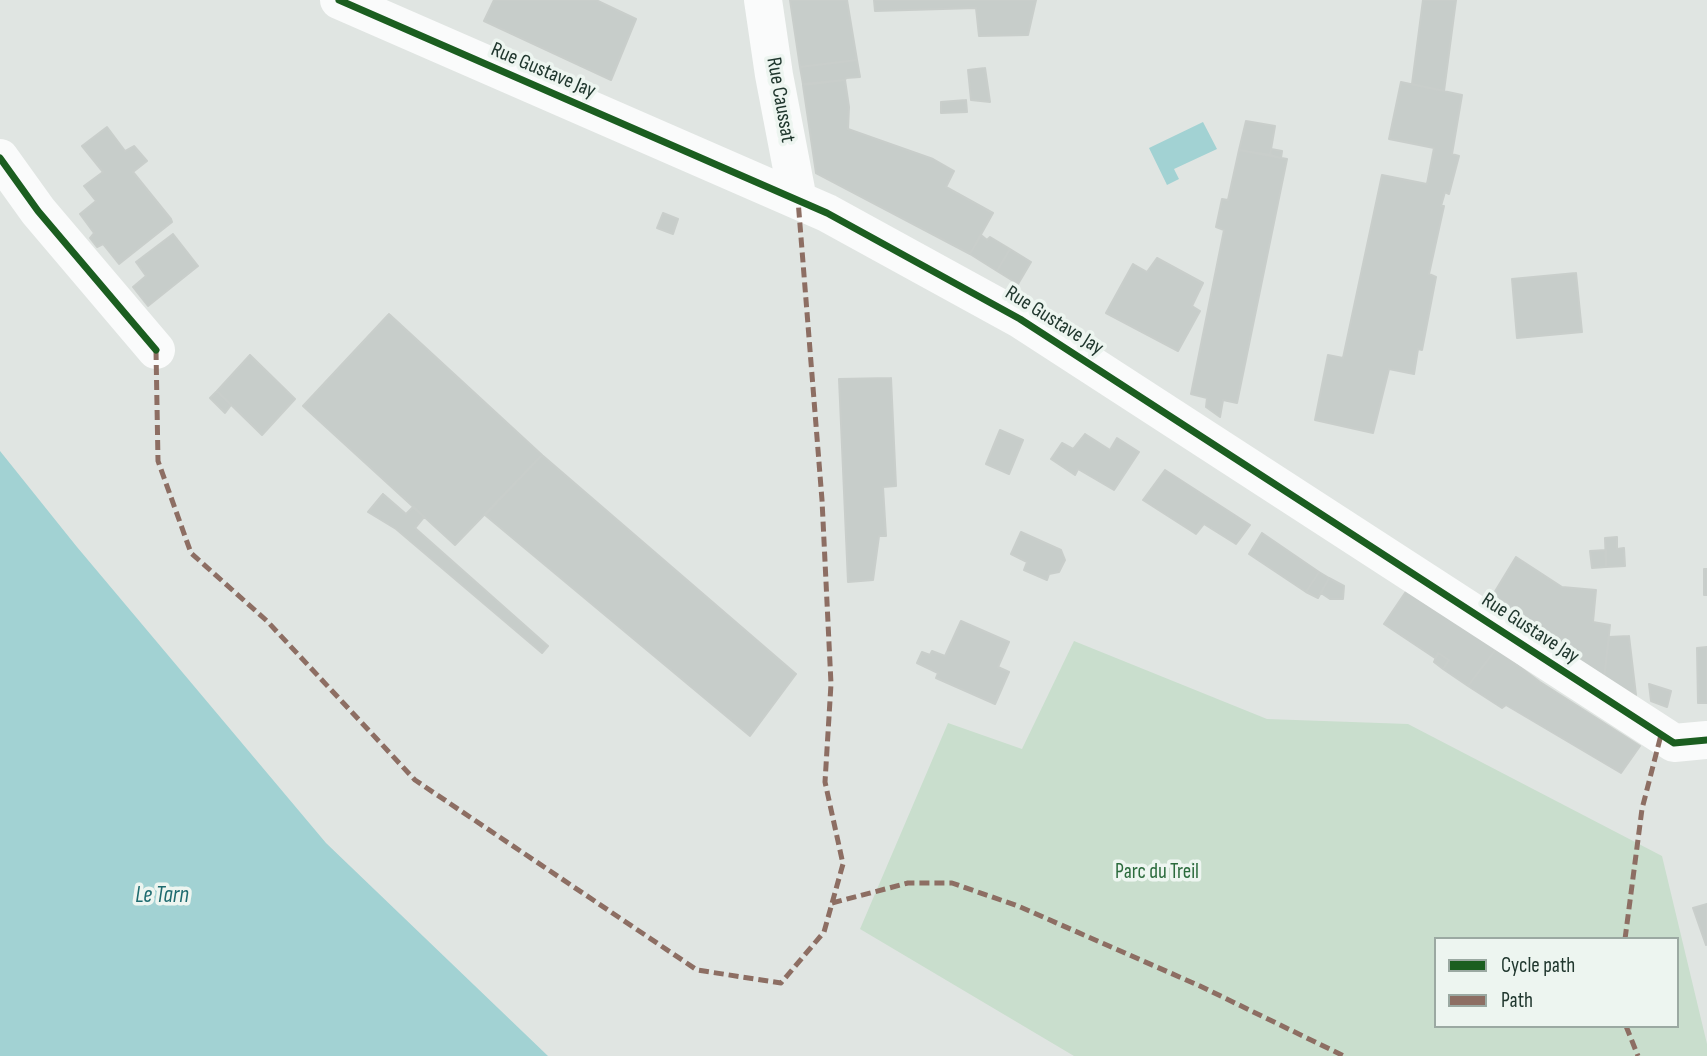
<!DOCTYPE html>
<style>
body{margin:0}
#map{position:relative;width:1707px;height:1056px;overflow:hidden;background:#e0e5e2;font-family:"Sofia Sans Condensed",sans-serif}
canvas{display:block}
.legend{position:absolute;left:1434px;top:937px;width:245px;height:91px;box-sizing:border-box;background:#edf5f0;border:2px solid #9ba9a2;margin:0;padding:9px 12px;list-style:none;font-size:21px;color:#20372e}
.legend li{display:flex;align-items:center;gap:14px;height:35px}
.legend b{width:35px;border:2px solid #9ba9a2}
</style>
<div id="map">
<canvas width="1707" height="1056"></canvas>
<ul class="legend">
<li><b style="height:9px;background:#1b5e20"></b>Cycle path</li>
<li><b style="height:9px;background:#8d6e63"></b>Path</li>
</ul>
</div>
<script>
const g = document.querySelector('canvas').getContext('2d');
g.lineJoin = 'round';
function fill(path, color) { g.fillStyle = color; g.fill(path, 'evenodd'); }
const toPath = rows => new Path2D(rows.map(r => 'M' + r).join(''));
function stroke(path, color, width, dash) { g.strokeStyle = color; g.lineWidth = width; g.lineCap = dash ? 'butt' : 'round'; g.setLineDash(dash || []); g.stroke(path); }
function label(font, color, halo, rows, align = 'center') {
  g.font = font + ' "Sofia Sans Condensed",sans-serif'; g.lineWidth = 7; g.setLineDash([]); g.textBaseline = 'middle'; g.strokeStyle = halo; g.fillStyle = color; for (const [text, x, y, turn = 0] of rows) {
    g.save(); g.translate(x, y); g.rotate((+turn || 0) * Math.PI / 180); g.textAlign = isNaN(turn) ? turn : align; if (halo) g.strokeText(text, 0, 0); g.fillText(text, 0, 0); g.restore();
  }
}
fill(toPath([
 [1074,641,1267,719,1408,724,1662,856,1707,1044,1707,1056,1074,1056,860,929,948,723,1022,749],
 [1436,939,1677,939,1677,1026,1436,1026]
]), '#c9decd');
fill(toPath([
 [1203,122,1217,149,1174,169,1179,179,1167,185,1149,148],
 [0,451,77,547,326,843,548,1056,0,1056]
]), '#a2d2d3');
const building = toPath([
 [494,0,596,0,636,19,611,80,484,21,494,0],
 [790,0,847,0,857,60,800,67,790,0],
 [874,0,1036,0,1028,35,979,36,976,8,875,11,874,0],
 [1423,0,1456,0,1444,91,1412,84,1423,0],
 [857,60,860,77,846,78,845,80,803,84,800,67,857,60],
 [985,68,990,102,971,100,968,70,985,68],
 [845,80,849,107,848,129,933,159,954,171,946,187,993,213,970,254,816,173,803,85,845,80],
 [1401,82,1462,95,1452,154,1459,156,1449,194,1445,192,1441,206,1444,206,1429,274,1436,277,1422,350,1418,349,1414,374,1389,369,1373,433,1315,420,1328,355,1343,358,1382,175,1427,184,1434,148,1389,139,1401,82],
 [966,100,967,112,941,113,941,102,966,100],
 [1246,121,1275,126,1270,155,1239,150,1246,121],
 [107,127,125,151,134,146,147,161,133,172,171,219,172,222,119,264,103,244,97,247,90,238,94,233,80,214,96,201,84,186,103,172,82,146,107,127],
 [1271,149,1282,151,1281,158,1270,155,1271,149],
 [1239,150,1287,159,1237,403,1223,400,1220,417,1206,407,1207,398,1191,394,1224,230,1216,227,1222,199,1228,200,1239,150],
 [663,213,678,219,673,234,657,228,663,213],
 [173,234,198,266,148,306,133,287,146,276,136,262,173,234],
 [981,235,987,240,990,237,1010,249,997,271,970,254,981,235],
 [1010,249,1031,262,1018,284,997,271,1010,249],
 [1157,258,1203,283,1192,306,1200,311,1178,351,1106,313,1133,264,1147,272,1157,258],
 [1576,273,1582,332,1517,338,1512,279,1576,273],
 [389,314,542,455,455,545,303,406,389,314],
 [250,355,295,399,262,435,217,391,250,355],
 [891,378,896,486,883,487,886,536,879,536,873,580,848,582,839,379,891,378],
 [217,391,231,405,225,413,210,398,217,391],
 [1000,430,1023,440,1009,474,986,464,1000,430],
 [1085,434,1110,450,1117,438,1139,452,1114,490,1078,469,1075,475,1051,459,1062,443,1073,449,1085,434],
 [542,455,796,674,750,736,485,515,542,455],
 [1165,470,1250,525,1236,544,1204,524,1196,534,1143,500,1165,470],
 [383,494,406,514,413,507,424,517,415,528,548,646,542,653,396,529,368,512,383,494],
 [1021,532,1061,550,1065,560,1059,572,1049,574,1047,580,1024,570,1027,562,1011,554,1021,532],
 [1262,533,1319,572,1306,592,1249,554,1262,533],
 [1617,537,1617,549,1624,548,1625,566,1606,567,1605,538,1617,537],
 [1606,550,1606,567,1592,568,1590,551,1606,550],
 [1516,557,1562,587,1596,590,1593,622,1610,625,1604,679,1491,598,1516,557],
 [1704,569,1707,569,1707,595,1704,595,1704,569],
 [1319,572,1329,578,1318,598,1306,592,1319,572],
 [1329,578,1344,586,1343,599,1330,599,1321,593,1329,578],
 [1407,590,1496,649,1468,686,1443,669,1449,660,1438,653,1435,658,1384,624,1407,590],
 [961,621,1009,642,998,667,1009,672,995,704,936,678,938,673,917,663,922,652,930,655,932,651,945,656,961,621],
 [1629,636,1636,695,1604,679,1609,637,1629,636],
 [1707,647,1707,703,1698,703,1697,648,1707,647],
 [1496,649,1540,682,1640,746,1621,773,1506,705,1502,708,1468,686,1496,649],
 [1438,653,1449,660,1443,669,1434,662,1438,653],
 [1649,684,1671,691,1667,707,1651,701,1649,684],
 [1707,904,1707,944,1706,945,1693,908,1707,904]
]);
fill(building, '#c7cdca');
stroke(building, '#c9cecb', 2);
stroke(toPath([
 [339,0,827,213,1020,319,1674,743,1707,740],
 [763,0,774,75,798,200],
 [0,158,38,211,156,350]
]), '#fafbfb', 38);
stroke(toPath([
 [156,350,158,461,191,553,267,621,415,780,697,970,781,983,824,932,843,864,825,782,831,684,822,500,798,200],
 [832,903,908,883,952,883,1018,906,1200,986,1344,1056],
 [1625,939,1642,809,1661,735],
 [1626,1026,1638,1056]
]), '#8d6e63', 5, [10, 5]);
stroke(toPath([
 [339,0,827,213,1020,319,1674,743,1707,740],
 [0,158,38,211,156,350]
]), '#1b5e20', 7);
label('21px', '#20372e', '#edf5f0', [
 ["Rue Gustave Jay",543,71,23],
 ["Rue Caussat",780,100,80],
 ["Rue Gustave Jay",1054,321,32],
 ["Rue Gustave Jay",1530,629,33]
]);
label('21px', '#2c6b3d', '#edf5f0', [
 ["Parc du Treil",1157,873]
]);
label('italic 23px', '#1e6b6f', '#edf5f0', [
 ["Le Tarn",162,896]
]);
</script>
